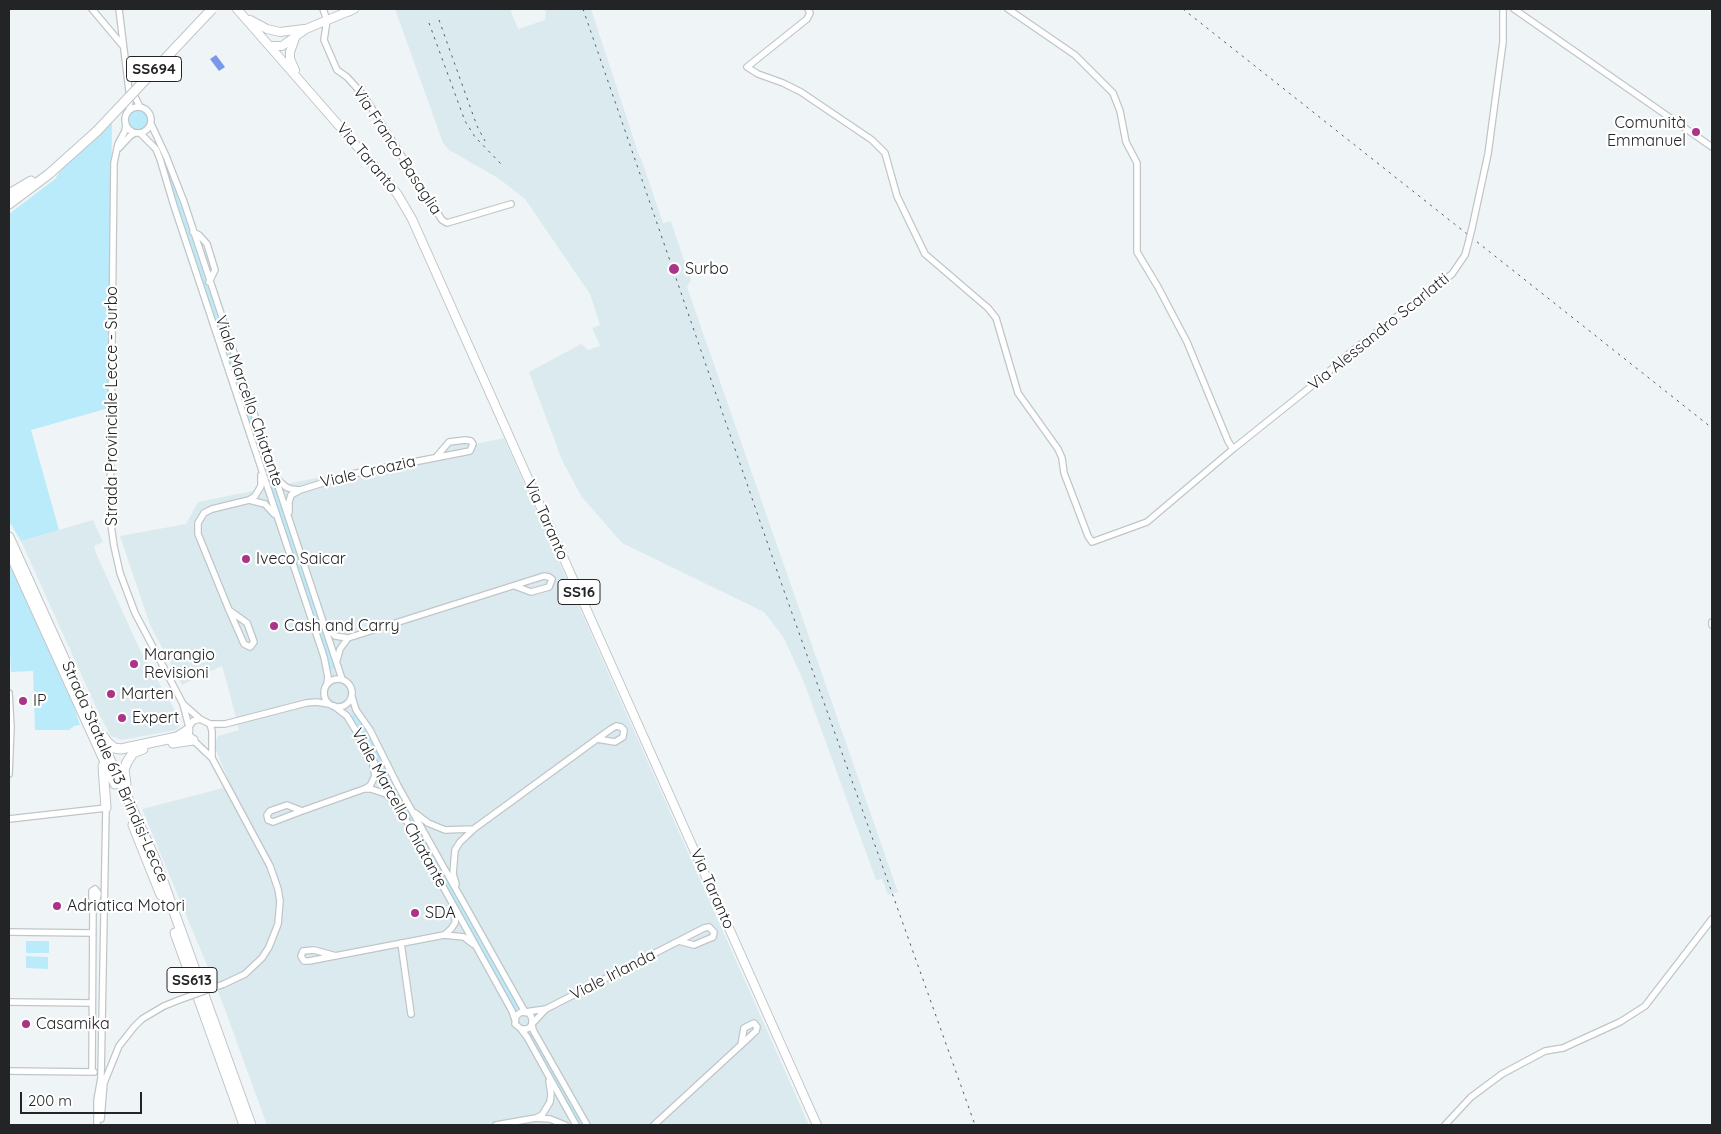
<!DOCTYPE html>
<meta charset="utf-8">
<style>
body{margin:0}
#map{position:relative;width:1721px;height:1134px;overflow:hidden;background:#eff5f7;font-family:Quicksand,sans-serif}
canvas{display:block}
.frame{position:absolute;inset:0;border:10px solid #222425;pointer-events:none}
.scale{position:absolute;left:20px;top:1092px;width:122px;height:22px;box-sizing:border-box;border:2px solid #222425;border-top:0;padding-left:6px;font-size:15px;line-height:18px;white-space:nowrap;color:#222425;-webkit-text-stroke:4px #fff;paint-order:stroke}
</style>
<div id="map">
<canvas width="1721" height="1134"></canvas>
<div class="frame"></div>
<div class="scale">200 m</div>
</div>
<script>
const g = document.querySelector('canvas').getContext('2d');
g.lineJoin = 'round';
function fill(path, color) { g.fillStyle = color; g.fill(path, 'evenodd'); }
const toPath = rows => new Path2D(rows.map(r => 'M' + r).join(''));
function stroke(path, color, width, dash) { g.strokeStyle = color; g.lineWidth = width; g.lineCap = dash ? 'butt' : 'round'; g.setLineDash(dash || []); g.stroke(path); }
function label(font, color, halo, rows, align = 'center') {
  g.font = font + ' Quicksand,sans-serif'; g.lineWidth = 4.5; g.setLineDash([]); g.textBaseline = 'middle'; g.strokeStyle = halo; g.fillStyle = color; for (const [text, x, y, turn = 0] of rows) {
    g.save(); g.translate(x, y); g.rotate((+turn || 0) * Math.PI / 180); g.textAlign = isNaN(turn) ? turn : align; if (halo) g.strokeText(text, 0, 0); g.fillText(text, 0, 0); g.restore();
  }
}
fill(toPath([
 [395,9,510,9,518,29,545,20,546,9,591,9,640,158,641,158,663,223,671,221,673,228,691,280,687,287,898,892,888,895,882,879,876,880,805,685,784,638,764,612,622,543,581,496,562,460,529,372,581,344,588,350,600,346,592,328,600,325,590,294,525,199,498,178,449,150,443,143],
 [469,436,476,444,504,438,809,1125,267,1125,223,1004,142,809,231,786,214,746,218,736,239,730,228,687,222,666,182,685,150,625,120,536,186,524,198,502,435,454,448,440],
 [93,520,103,542,94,546,96,553,140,650,180,719,180,725,176,730,122,740,111,736,100,716,21,541]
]), '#dbeaef');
fill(toPath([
 '128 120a10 10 0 1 1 20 0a10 10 0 1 1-20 0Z',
 [112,121,109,408,31,430,59,530,21,541,9,521,9,214,55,179,61,170],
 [161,154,164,155,335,668,331,670],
 [9,563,74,707,80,725,74,726,69,730,35,730,33,671,11,672,9,633],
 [354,714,368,731,385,763,393,782,519,1008,519,1010,516,1011,511,1002,368,744,350,716],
 [26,941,49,941,49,953,26,953],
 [26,956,48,957,48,969,26,968],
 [531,1031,584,1125,580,1125,527,1033]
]), '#baebfb');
fill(toPath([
 [216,55,225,67,219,71,210,59]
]), '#7997eb');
const minor = toPath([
 [92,9,123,46],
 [119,9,130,99,129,110],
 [323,9,327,20,324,40,337,70,347,77,364,96,442,220,447,223,511,204],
 [808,9,810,13,807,19,747,67,758,74,783,83,801,92,872,140,885,153,897,196,925,254,988,308,996,318,1018,393,1058,449,1062,458,1064,473,1088,536,1092,542,1147,522,1233,449,1318,381,1351,352,1452,274,1465,255,1468,244],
 [1008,9,1075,55,1113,93,1120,111,1126,142,1137,163,1137,252,1158,287,1187,342,1228,441,1233,449],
 [1514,9,1712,147],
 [132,91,140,107],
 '125 120a13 13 0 1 1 26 0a13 13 0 1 1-26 0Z',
 [126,124,125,131,118,144,114,163,110,518,114,546,120,573,135,613,183,704,189,727,189,734,193,740,212,758,270,866,278,889,280,901,278,924,269,947,262,958,245,974,224,984],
 [151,124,166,156,184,202,342,679],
 [140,133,156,149,160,159,174,206,324,657,328,677,327,684],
 [119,148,130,136,135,133],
 [1472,228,1488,154,1503,42,1503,9],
 [193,232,199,235,207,244,215,270,209,282],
 [276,478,286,487,291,489,300,490],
 [249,500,265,504,274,514],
 [289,512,289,502,291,495,300,490,352,474,470,451,473,444,471,441,465,440,449,442,437,456],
 [229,610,198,534,198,523,204,513,212,509,249,500,255,496,261,486,261,475],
 [229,610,247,623,254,642,250,647,244,644,229,610],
 [1712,622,1712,625],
 [325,625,335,636,348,638,340,649,337,660],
 [348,638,544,576,549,577,552,579,549,587,531,592,515,586],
 '324 693a14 14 0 1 1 28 0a14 14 0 1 1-28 0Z',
 [9,693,11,727,9,774],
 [352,697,356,710,370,730,398,786,525,1012,546,1009,704,928,709,927,714,932,713,937,694,945,679,941],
 [183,704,200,719],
 [334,706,347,716,365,746,512,1011,515,1020],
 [210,724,225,724,306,703,316,702,329,704],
 [189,727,193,721,200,719,210,724,212,731,212,758],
 [364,789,371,789,386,794,393,801],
 [302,811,287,805,270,811,267,815,268,820,273,822,302,811,364,789,370,786,375,776,373,766],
 [415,813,428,823,445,830,473,829],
 [9,819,106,808,101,1078,97,1100,97,1125],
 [456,884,453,874,455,850,460,842,475,828,597,739,611,729,616,726,621,727,624,730,623,737,615,742,597,739],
 [9,932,92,933],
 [444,935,451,929,455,923,456,911],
 [401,943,411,1014],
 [336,956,314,950,303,951,301,956,304,961,309,961,444,935,464,937,473,944],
 [9,1002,92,1003],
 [545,1010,532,1024,530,1027,527,1029,521,1029,515,1024,516,1016,521,1012,529,1013,531,1016,532,1020,532,1024,533,1030,587,1125],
 [521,1029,527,1037,576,1125],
 [9,1071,94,1072],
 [92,1072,93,903,92,897,92,891,95,889,98,893,97,899,93,903],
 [536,1118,542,1115,550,1102,551,1094,549,1081],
 [101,1119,104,1083,119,1046,134,1027,142,1019,164,1006,179,1000],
 [496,1125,536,1118,550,1119,565,1125],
 [654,1125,742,1044,756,1031,757,1027,754,1023,744,1028,741,1045],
 [1445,1125,1471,1097,1502,1074,1545,1051,1563,1048,1620,1022,1645,1006,1712,919]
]);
const major = toPath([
 [237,9,383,176,398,195,412,219,817,1125],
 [250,20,267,29,280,32,304,29],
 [295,38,290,52,290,59,295,70],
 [270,46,282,46,306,29,354,9]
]);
const highway = toPath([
 [349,11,352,9],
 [9,194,31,181],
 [9,204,49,174,97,131],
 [9,537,155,859,251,1125],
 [9,551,115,784],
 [104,737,107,742,114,748,121,749,177,737,188,730],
 [173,743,193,740],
 [103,766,106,808],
 [126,784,124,770,127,762,133,753,143,749],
 [133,825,161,895],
 [175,933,244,1125]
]);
stroke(minor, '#c0c6c8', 8);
stroke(major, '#c0c6c8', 10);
stroke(highway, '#c0c6c8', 11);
stroke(minor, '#fff', 5.5);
stroke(major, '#fff', 8);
stroke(highway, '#fff', 9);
stroke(toPath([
 [583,9,783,588,975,1125],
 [1183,9,1712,428],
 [439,20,477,126,485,141],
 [429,23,465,121,475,137,503,166]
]), '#5a5d5f', 1, [2.5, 5]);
const minorBridge = toPath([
 [1468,244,1472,228],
 [179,1000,224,984]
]);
const highwayBridge = toPath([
 [97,131,212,9]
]);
stroke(minorBridge, '#c0c6c8', 8, []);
stroke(highwayBridge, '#c0c6c8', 11, []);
stroke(minorBridge, '#fff', 5.5);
stroke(highwayBridge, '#fff', 9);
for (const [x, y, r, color] of [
 [1696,132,5,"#ab3389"],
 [674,269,6,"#ab3389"],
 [246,559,5,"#ab3389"],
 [274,626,5,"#ab3389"],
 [134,664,5,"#ab3389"],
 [111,694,5,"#ab3389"],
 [23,701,5,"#ab3389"],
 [122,718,5,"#ab3389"],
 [57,906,5,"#ab3389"],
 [415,913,5,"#ab3389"],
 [26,1024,5,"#ab3389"]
]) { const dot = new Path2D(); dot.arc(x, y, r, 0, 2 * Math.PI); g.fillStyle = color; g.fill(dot); stroke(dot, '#fff', 2); }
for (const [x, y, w] of [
 [154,69,55],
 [579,592,42],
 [192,980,50]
]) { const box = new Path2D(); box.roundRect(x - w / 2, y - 12.5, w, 25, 4); g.fillStyle = '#fff'; g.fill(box); stroke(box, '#222425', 1); }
label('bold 15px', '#222425', null, [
 ["SS694",154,69],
 ["SS16",579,592],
 ["SS613",192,980]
]);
label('16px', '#222425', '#fff', [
 ["Comunità",1686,123,"right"],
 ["Emmanuel",1686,141,"right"],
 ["Surbo",685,269],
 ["Iveco Saicar",256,559],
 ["Cash and Carry",284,626],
 ["Marangio",144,655],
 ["Revisioni",144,673],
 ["Marten",121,694],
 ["IP",33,701],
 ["Expert",132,718],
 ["Adriatica Motori",67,906],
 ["SDA",425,913],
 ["Casamika",36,1024]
], 'left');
label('16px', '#222425', '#fff', [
 ["Via Franco Basaglia",397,151,57],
 ["Via Taranto",367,158,50],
 ["Via Alessandro Scarlatti",1379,332,-39],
 ["Viale Marcello Chiatante",249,401,71],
 ["Strada Provinciale Lecce - Surbo",112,406,-90],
 ["Viale Croazia",368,472,-13],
 ["Via Taranto",546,520,66],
 ["Strada Statale 613 Brindisi-Lecce",115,772,66],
 ["Viale Marcello Chiatante",399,808,61],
 ["Via Taranto",712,889,66],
 ["Viale Irlanda",613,975,-27]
]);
</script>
